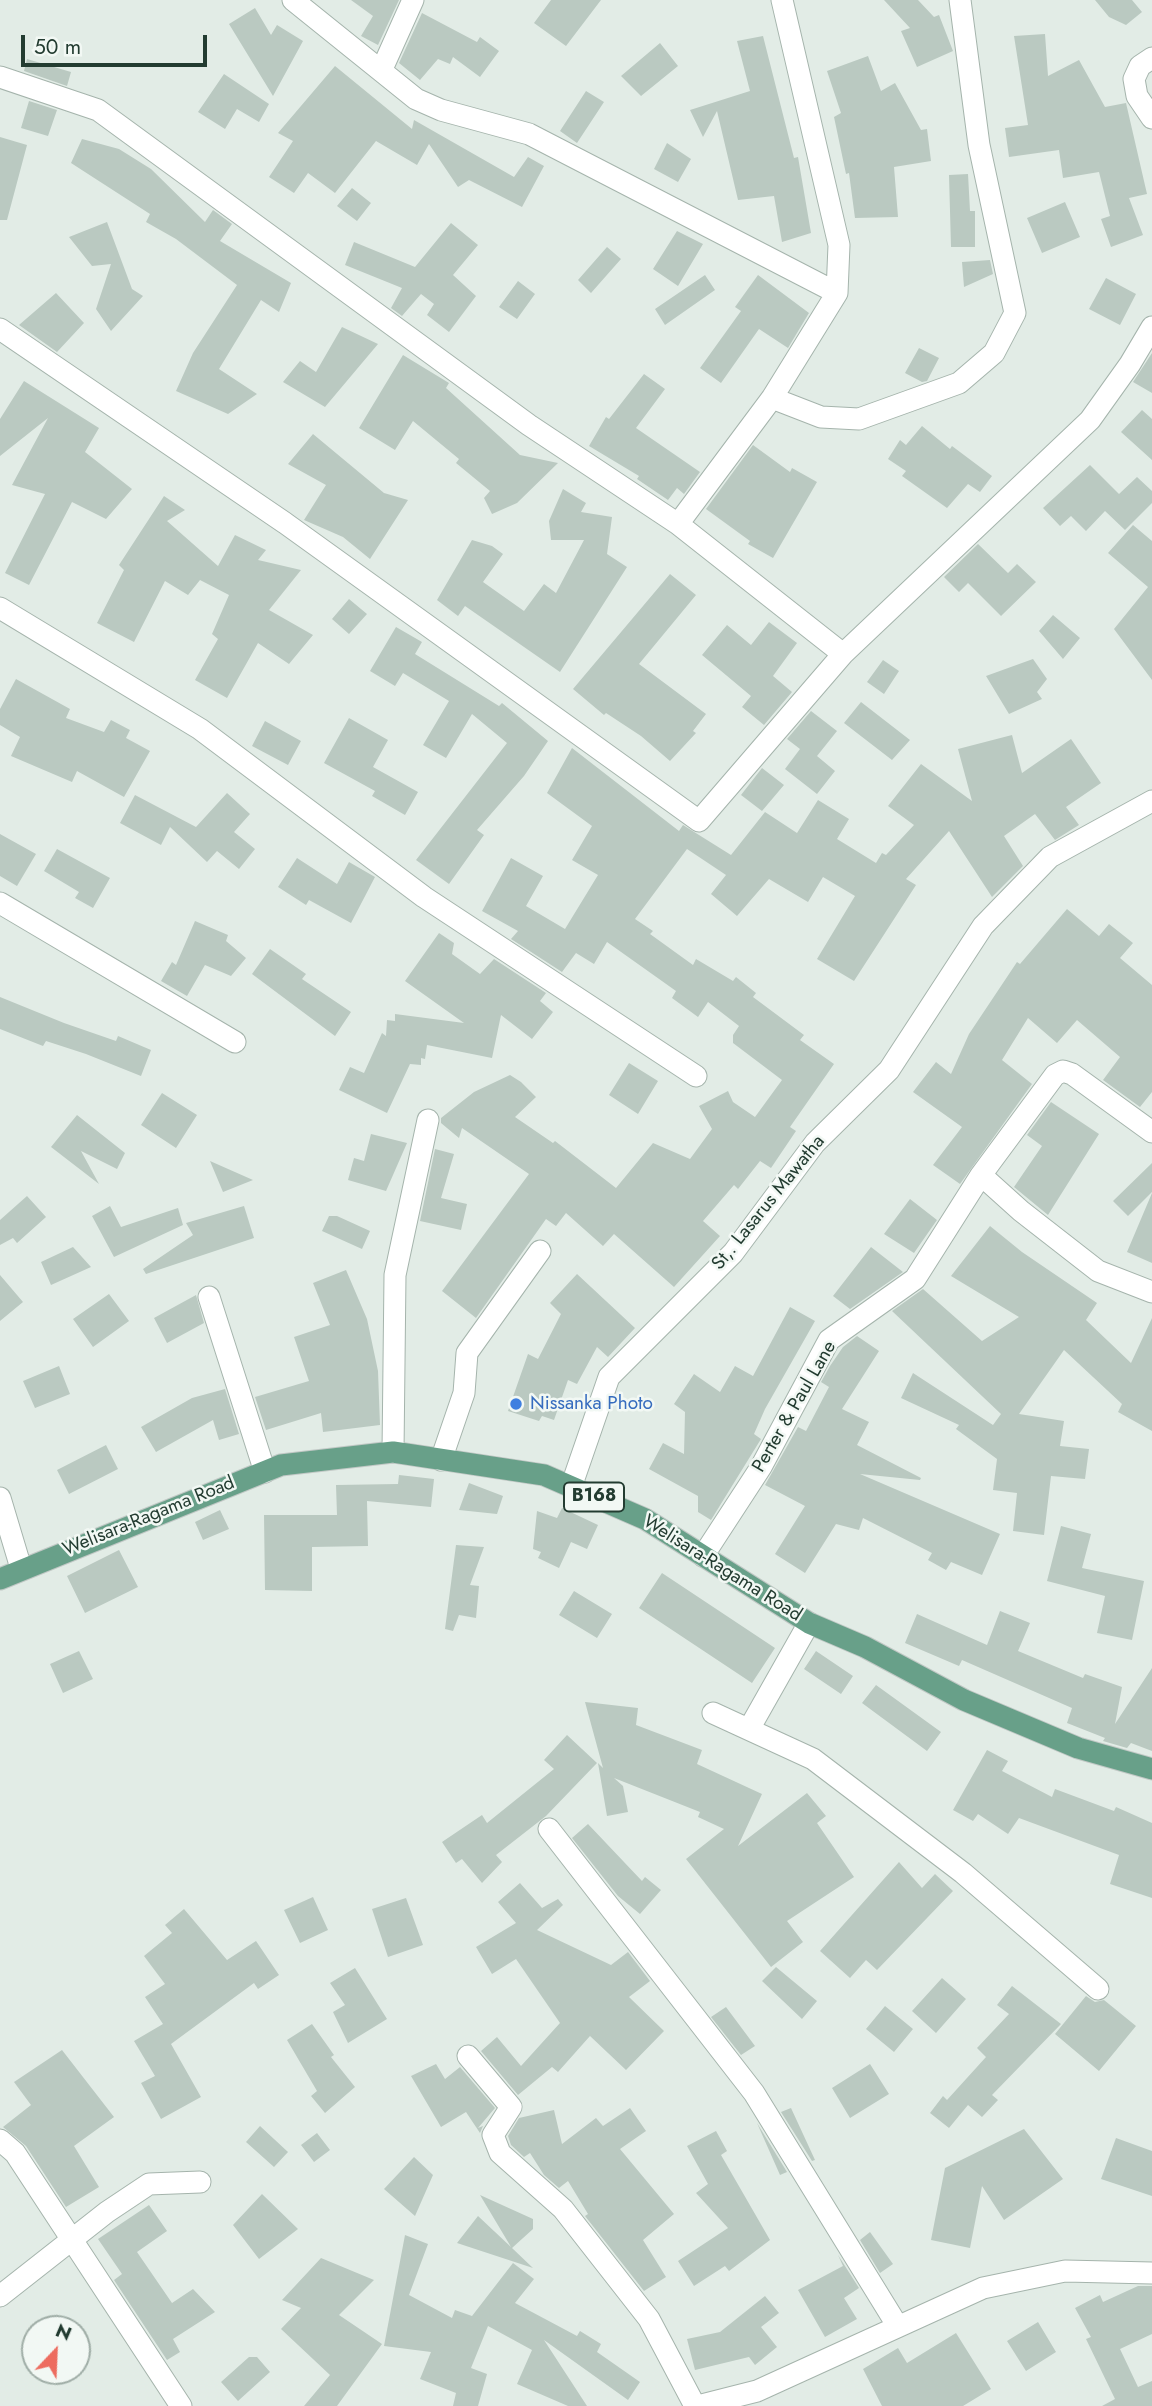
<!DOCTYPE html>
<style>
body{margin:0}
#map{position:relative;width:1152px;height:2406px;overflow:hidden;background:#e2ece6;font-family:Jost,sans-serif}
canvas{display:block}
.north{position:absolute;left:21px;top:2315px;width:70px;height:70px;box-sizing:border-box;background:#f2f8f4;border:2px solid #9fada6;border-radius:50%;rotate:23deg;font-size:19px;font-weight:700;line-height:28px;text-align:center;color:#233c31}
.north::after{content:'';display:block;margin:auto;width:24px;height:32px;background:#ed6c5f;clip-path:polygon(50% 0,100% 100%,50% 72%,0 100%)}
.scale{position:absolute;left:21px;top:35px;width:186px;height:32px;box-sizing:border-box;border:4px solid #233c31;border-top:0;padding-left:9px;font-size:21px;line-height:24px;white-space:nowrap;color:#233c31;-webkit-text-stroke:5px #f2f8f4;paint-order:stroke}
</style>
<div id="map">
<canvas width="1152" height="2406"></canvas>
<div class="north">N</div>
<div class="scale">50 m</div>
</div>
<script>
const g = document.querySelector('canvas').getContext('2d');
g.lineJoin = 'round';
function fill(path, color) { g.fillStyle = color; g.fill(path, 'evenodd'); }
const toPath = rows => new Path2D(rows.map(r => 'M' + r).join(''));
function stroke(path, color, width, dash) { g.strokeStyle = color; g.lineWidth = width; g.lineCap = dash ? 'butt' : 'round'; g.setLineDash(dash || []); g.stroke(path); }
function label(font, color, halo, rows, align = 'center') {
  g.font = font + ' Jost,sans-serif'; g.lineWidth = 5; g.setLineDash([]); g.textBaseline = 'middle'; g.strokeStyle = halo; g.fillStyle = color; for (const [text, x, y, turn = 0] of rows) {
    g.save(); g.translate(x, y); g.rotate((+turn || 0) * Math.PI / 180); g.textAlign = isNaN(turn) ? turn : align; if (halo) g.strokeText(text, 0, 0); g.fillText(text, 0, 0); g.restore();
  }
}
fill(toPath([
 [351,0,399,0,378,45,361,36,373,16],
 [551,0,601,0,566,46,534,23],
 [884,0,918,0,934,17,939,15,953,51,917,67,901,31,910,28],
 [1095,0,1132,0,1142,12,1126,25,1109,17],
 [255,8,271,35,277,25,303,41,273,96,229,24],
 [422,13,477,42,480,37,499,51,480,77,453,57,450,64,438,59,420,80,399,63],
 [1045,34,1048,76,1079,60,1105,107,1126,103,1147,194,1129,198,1143,235,1111,247,1101,219,1110,216,1099,172,1063,178,1059,150,1009,157,1005,128,1028,125,1014,36],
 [763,36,794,158,798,157,811,233,782,242,774,196,738,200,717,111,703,137,690,110,750,91,737,41],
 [660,43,678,66,641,96,621,76],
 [868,56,881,91,895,83,921,130,927,129,931,161,894,167,898,217,855,218,849,173,846,174,834,117,841,113,827,71],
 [27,59,71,72,67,86,24,71],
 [335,66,412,129,414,120,514,177,528,157,544,166,522,207,469,180,458,187,429,144,417,165,376,141,335,193,308,173,294,193,269,177,293,141,278,133],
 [224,74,269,104,259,122,237,109,225,129,198,112],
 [586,91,604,102,577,143,560,131],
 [29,101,57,110,48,136,21,128],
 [0,137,27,145,7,220,0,220],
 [82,139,119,149,151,169,205,222,213,210,232,224,220,241,291,283,279,312,261,300,219,369,257,394,228,414,176,391,193,353,237,285,176,239,146,222,150,214,71,163],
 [667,143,691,159,678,182,654,169],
 [968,174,970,211,975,211,975,247,951,247,949,175],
 [352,188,371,203,357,221,337,206],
 [1065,202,1080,237,1042,253,1027,218],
 [107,222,132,289,143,296,111,331,96,309,111,264,92,266,69,237],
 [451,223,478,245,453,275,476,296,449,332,427,315,434,304,421,294,402,316,391,308,402,288,345,265,354,242,415,267],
 [677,231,703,244,678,286,653,269],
 [607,247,621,259,591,293,578,280],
 [990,260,993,274,964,287,962,262],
 [705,275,715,290,665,325,655,309],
 [758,275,809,313,788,348,759,329,721,383,700,368,741,311,735,307],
 [1106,278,1136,294,1120,325,1089,309],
 [518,281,535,294,517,319,499,307],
 [56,293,84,323,57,352,19,325],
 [342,327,378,344,325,407,283,382,300,361,316,372],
 [919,348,939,358,927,381,922,382,905,373],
 [1152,353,1152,393,1133,382],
 [403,355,449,383,446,388,520,455,558,463,517,503,492,514,484,498,490,491,456,463,459,459,413,421,395,450,359,428],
 [644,374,665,389,636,428,700,472,684,494,677,488,668,500,637,479,639,476,589,446,606,417,609,419],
 [24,381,99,428,85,452,132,489,106,519,72,502,29,585,5,573,45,494,12,485,48,418,0,456,0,419],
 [1142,410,1152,419,1152,460,1121,432],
 [922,426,950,449,952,446,992,476,980,492,968,484,947,508,902,476,906,471,888,459,900,440,906,445],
 [313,434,384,493,408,500,370,559,343,537,304,520,326,485,288,464],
 [753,445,790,472,792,468,817,482,773,558,748,544,750,541,706,509],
 [1090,465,1119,494,1137,477,1152,491,1152,503,1125,530,1105,511,1086,531,1071,516,1060,526,1043,508],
 [563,489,586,503,581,512,612,517,607,554,627,567,560,672,465,606,458,616,437,600,472,540,492,546,503,554,483,582,524,611,544,584,556,593,584,540,551,540,549,521],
 [164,496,185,510,167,521,218,566,235,535,266,550,258,560,301,570,269,610,313,635,289,664,258,643,227,698,195,680,218,639,212,634,229,595,200,580,188,595,165,581,134,642,97,623,124,570,119,565],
 [1133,525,1152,541,1152,680,1114,629,1148,587,1108,553],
 [978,544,1008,573,1017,564,1036,582,1001,616,968,583,959,592,944,577],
 [670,574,696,595,639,664,706,714,693,731,696,733,670,761,641,736,606,713,604,715,573,689],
 [349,599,367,614,349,634,332,619],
 [1053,615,1080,638,1063,659,1039,631],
 [769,622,797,643,773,676,792,692,764,725,742,707,751,696,702,655,727,625,751,645],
 [396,627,422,642,415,654,499,706,502,703,548,741,524,776,477,830,484,835,449,884,416,860,507,743,472,714,446,758,423,745,449,701,403,673,395,686,370,671],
 [1033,659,1047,679,1037,692,1042,699,1009,714,986,676],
 [883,660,899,671,884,694,867,682],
 [16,679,70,709,66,718,104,732,111,720,130,730,126,738,150,751,124,797,77,771,72,782,11,756,20,737,0,725,0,709],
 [861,702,910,740,892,760,844,723],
 [811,711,837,731,817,756,835,771,817,794,785,769,800,749,787,739],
 [349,718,388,740,373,767,418,792,405,815,372,796,375,791,324,763],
 [265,721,301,741,288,765,252,746],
 [1012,735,1022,773,1071,739,1101,783,1066,807,1079,825,1055,840,1035,814,1004,836,1023,866,992,897,949,831,906,879,916,885,854,981,817,959,855,896,823,877,808,902,769,879,737,916,711,894,726,875,687,849,635,919,653,931,650,934,693,965,696,959,733,981,736,977,756,993,753,997,804,1035,800,1040,834,1064,790,1127,796,1131,771,1168,760,1161,738,1189,734,1185,703,1221,720,1236,674,1287,614,1234,603,1246,566,1213,556,1226,546,1219,476,1318,442,1291,529,1174,462,1128,459,1138,441,1123,441,1118,474,1092,510,1075,521,1082,536,1097,515,1117,553,1143,555,1141,616,1188,653,1143,690,1159,712,1129,699,1106,728,1091,733,1102,755,1117,782,1080,733,1043,733,1035,739,1026,708,1002,698,1017,672,998,676,991,607,942,594,964,576,953,562,972,511,939,518,931,482,911,511,858,543,876,526,906,565,929,598,875,572,860,592,826,547,793,572,748,679,831,683,825,731,855,765,812,797,833,818,800,849,819,837,839,876,863,882,853,886,855,914,825,888,806,921,764,972,801,958,749],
 [762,768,784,785,762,811,741,795],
 [227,793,250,814,234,832,255,849,239,869,217,851,207,862,170,827,161,845,120,823,135,795,196,827],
 [0,834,36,854,17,886,0,876],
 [57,849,110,878,93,908,75,898,79,892,44,871],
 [297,858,337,884,349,862,375,877,351,923,309,900,306,905,278,887],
 [1067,909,1099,936,1109,924,1133,943,1120,958,1152,985,1152,1092,1140,1107,1103,1080,1120,1057,1077,1020,1057,1043,1028,1018,1002,1060,1032,1084,960,1184,933,1165,962,1127,913,1092,936,1062,951,1074,969,1034,1017,962,1020,964],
 [195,921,228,935,226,941,246,958,231,976,205,965,187,996,161,981,172,962,176,965],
 [439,933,454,943,452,954,480,974,494,959,546,993,540,1001,553,1012,532,1039,501,1015,492,1058,427,1045,425,1059,421,1058,421,1065,410,1064,387,1113,339,1090,350,1067,364,1073,382,1033,386,1036,387,1020,395,1021,395,1014,464,1023,405,981],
 [270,949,306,974,302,979,351,1012,335,1036,252,974],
 [0,997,64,1023,116,1041,118,1036,151,1050,141,1076,86,1054,46,1041,43,1046,0,1029],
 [629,1063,658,1081,638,1114,609,1095],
 [162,1093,197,1115,176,1148,141,1125],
 [1051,1102,1099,1134,1048,1215,1014,1187,1042,1146,1027,1135],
 [77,1115,125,1153,117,1169,81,1151,99,1184,51,1147],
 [371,1134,407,1143,386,1191,348,1180,354,1158,364,1161],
 [435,1149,454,1154,441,1198,467,1204,461,1230,420,1221],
 [210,1161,253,1180,223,1192],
 [1152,1163,1152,1192,1128,1216,1113,1201],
 [1152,1193,1152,1263,1127,1252],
 [27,1196,46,1217,17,1243,13,1238,0,1245,0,1220],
 [910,1199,937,1220,914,1253,884,1234],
 [110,1206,121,1227,178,1208,183,1225,114,1257,92,1216],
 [244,1206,254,1238,146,1274,143,1269,193,1235,186,1223],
 [329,1216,337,1216,370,1231,362,1249,322,1231],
 [990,1226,1022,1252,1097,1303,1086,1320,1131,1363,1152,1318,1152,1431,1118,1412,1122,1404,1064,1350,1019,1414,1064,1421,1060,1446,1089,1449,1085,1479,1051,1476,1044,1535,1013,1531,1017,1493,993,1490,997,1459,956,1429,959,1425,901,1398,913,1373,993,1425,1001,1414,892,1311,923,1289,982,1341,1019,1317,951,1276],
 [73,1247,91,1267,51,1285,41,1262],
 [871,1247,903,1272,850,1309,833,1296],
 [346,1270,367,1319,378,1371,380,1425,323,1432,321,1413,266,1430,255,1397,309,1381,294,1337,330,1325,313,1283],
 [577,1274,635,1328,608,1357,597,1347,577,1384,568,1380,554,1420,542,1416,539,1421,508,1411,528,1354,538,1359,561,1314,550,1303],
 [0,1275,23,1302,0,1321],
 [109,1294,129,1321,93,1347,73,1319],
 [196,1295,204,1323,167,1343,154,1318],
 [790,1307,815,1321,765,1409,754,1434,761,1439,711,1520,698,1512,698,1496,649,1469,663,1443,684,1454,685,1412,674,1404,694,1374,720,1392,735,1366,753,1376],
 [857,1336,879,1351,842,1409,869,1422,857,1445,921,1478,920,1480,860,1474,1000,1534,982,1575,951,1562,946,1570,928,1560,932,1553,863,1518,859,1530,836,1524,805,1573,775,1554,805,1506,765,1485,798,1427,806,1431,829,1387,821,1382,830,1366,843,1347],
 [59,1366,70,1394,35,1408,23,1381],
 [225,1389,239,1434,219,1440,213,1420,156,1452,141,1427,192,1398],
 [106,1445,118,1469,69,1494,57,1470],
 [399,1475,434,1479,431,1507,367,1501,368,1546,312,1547,312,1591,265,1590,264,1515,337,1515,336,1485,398,1484],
 [469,1483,503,1496,497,1514,459,1510],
 [562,1508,598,1525,587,1549,571,1542,559,1568,538,1558,541,1552,533,1549,537,1511,557,1518],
 [220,1510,229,1529,203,1540,195,1522],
 [1061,1526,1091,1534,1082,1568,1144,1581,1132,1640,1097,1633,1105,1596,1047,1581],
 [456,1545,484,1547,470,1585,479,1586,476,1618,459,1615,453,1631,445,1629],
 [119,1550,138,1587,85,1613,67,1576],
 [662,1573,775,1648,752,1683,639,1608],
 [574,1591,612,1614,597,1638,559,1615],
 [1000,1611,1030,1623,1018,1651,1083,1678,1085,1674,1122,1687,1115,1724,1152,1668,1152,1751,1131,1743,1127,1748,1103,1741,1105,1738,1067,1723,1072,1708,962,1660,959,1666,905,1643,917,1614,987,1645],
 [79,1651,93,1679,63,1693,50,1664],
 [816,1651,853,1676,841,1694,804,1669],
 [876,1685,941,1732,927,1751,862,1703],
 [585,1702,638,1708,636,1725,702,1750,697,1764,762,1794,738,1846,807,1793,826,1816,817,1823,854,1877,787,1921,803,1942,771,1967,686,1859,724,1829,698,1817,700,1812,614,1778,623,1786,628,1812,607,1816,598,1763,603,1768],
 [567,1735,597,1763,546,1816,496,1855,502,1862,482,1883,462,1859,456,1863,442,1842,482,1815,487,1823,554,1769,544,1760],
 [987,1750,1008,1761,1002,1771,1052,1797,1055,1789,1114,1811,1116,1807,1152,1823,1152,1898,1110,1884,1119,1855,1019,1818,1008,1834,978,1814,973,1821,953,1810],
 [588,1824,642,1881,645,1877,661,1890,640,1914,618,1896,572,1838],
 [899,1862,922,1888,935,1874,953,1891,877,1970,866,1960,850,1978,820,1951],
 [520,1883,542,1908,558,1899,563,1905,537,1930,611,1965,628,1952,650,1981,629,1997,664,2031,626,2070,590,2036,558,2072,552,2067,518,2095,481,2051,497,2037,521,2066,560,2023,516,1959,492,1974,476,1947,516,1923,498,1902],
 [313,1897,328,1930,300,1943,284,1910],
 [406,1898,423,1945,388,1957,372,1909],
 [184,1909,227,1960,256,1941,279,1975,258,1989,254,1983,171,2044,201,2097,161,2119,141,2083,155,2076,134,2041,163,2024,145,1997,165,1984,144,1956,172,1933,165,1925],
 [776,1967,817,2001,802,2019,762,1981],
 [355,1968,387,2019,348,2043,333,2012,345,2005,330,1983],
 [942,1978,966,1999,936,2033,912,2011],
 [1012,1986,1061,2024,992,2095,998,2100,982,2117,968,2105,949,2128,930,2113,943,2096,947,2100,986,2057,977,2048,1009,2014,997,2005],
 [1086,1996,1095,2002,1104,2000,1136,2026,1099,2071,1055,2034],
 [885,2006,913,2029,894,2052,866,2029],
 [726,2007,755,2046,741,2055,711,2017],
 [312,2024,334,2055,331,2057,355,2087,325,2113,311,2096,317,2091,287,2040],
 [62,2050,114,2117,74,2146,99,2187,66,2207,26,2146,3,2127,31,2105,14,2082],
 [436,2064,445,2079,460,2067,495,2108,478,2128,483,2126,480,2133,466,2112,441,2127,411,2076],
 [870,2064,889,2094,850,2118,832,2088],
 [630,2108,646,2131,620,2149,674,2214,643,2240,666,2277,644,2291,585,2216,588,2214,568,2181,559,2188,544,2175,530,2153,524,2157,511,2145,508,2136,519,2118,554,2110,562,2144,596,2118,603,2126],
 [791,2108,815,2160,812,2161,781,2112],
 [757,2123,787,2172,780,2175],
 [260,2126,288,2152,274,2167,246,2142],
 [1024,2129,1063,2179,1004,2220,982,2186,970,2248,931,2240,945,2168],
 [716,2131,727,2151,721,2155,770,2240,729,2271,725,2266,694,2286,678,2261,728,2228,696,2193,708,2184,687,2146],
 [317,2133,330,2150,314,2162,301,2145],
 [1116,2138,1152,2151,1152,2196,1101,2179],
 [414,2157,433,2175,415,2216,384,2189],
 [262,2194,298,2229,259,2259,233,2225],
 [480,2195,533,2219,533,2229,512,2248,533,2268,457,2243,478,2216,511,2247],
 [149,2205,167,2231,137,2252,172,2303,193,2289,215,2312,173,2339,180,2352,167,2360,114,2280,122,2274,98,2239],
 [870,2232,893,2264,880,2273,860,2240],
 [405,2235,428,2244,409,2295,452,2318,455,2310,472,2316,513,2263,534,2279,515,2303,577,2336,580,2331,601,2344,597,2352,640,2382,628,2400,544,2340,587,2406,568,2406,517,2384,532,2350,488,2326,471,2368,487,2374,478,2406,453,2406,456,2393,420,2379,431,2352,384,2346],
 [838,2255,859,2288,844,2298,857,2319,825,2337,798,2290,843,2266],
 [321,2258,374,2280,339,2315,382,2344,337,2406,304,2406,330,2375,281,2329,301,2308,282,2300],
 [1138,2286,1152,2286,1152,2334,1120,2349,1138,2387,1152,2381,1152,2406,1102,2406,1115,2399,1086,2339,1091,2337,1075,2308,1100,2295,1103,2302],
 [765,2296,779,2313,761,2327,777,2347,755,2365,749,2357,695,2370,687,2339,720,2332],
 [1038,2322,1056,2352,1026,2371,1007,2341],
 [956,2333,991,2389,963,2406,882,2406,863,2369,898,2348,907,2363],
 [249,2357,257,2357,270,2372,238,2401,221,2382]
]), '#bac9c1');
const minor = toPath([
 [293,0,416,99,441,110,529,134,837,293],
 [1152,58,1140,66,1134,79,1137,96,1152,118],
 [382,69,413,0],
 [0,77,98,110,529,425,678,524,843,654],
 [0,329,285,523,699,821,843,654,1090,420,1130,364,1152,327],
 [772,398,821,417,859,419,959,383,994,353,1015,313,979,145,960,0],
 [678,524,772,398,837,293,839,245,782,0],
 [0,608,200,729,424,897,696,1076],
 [0,903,235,1042],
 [981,1175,1021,1211,1098,1271,1152,1292],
 [209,1297,265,1472],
 [393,1452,395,1275,428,1120],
 [441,1460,464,1393,467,1353,540,1251],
 [571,1487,609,1377,733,1253,815,1143,889,1070,983,926,1050,857,1152,801],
 [0,1498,21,1568],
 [703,1556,761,1467,829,1340,915,1279,981,1175,1055,1075,1063,1071,1072,1074,1152,1132],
 [713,1713,813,1759,963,1873,1098,1989],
 [749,1729,809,1623],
 [549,1829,754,2093,897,2325],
 [468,2056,511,2107,493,2135,500,2153,563,2209,649,2319,695,2406],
 [0,2140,15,2153,181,2406],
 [0,2296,107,2212,149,2184,200,2182],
 [698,2406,757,2391,983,2288,1065,2271,1152,2273]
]);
const major = toPath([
 [0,1579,281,1465,393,1452,544,1475,645,1519,809,1623,865,1647,964,1700,1078,1748,1152,1769]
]);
stroke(minor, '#a5b4ac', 23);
stroke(major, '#c1c8c5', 23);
stroke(minor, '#fff', 21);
stroke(major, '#68a089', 21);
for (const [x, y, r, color] of [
 [516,1404,7,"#3f7fe0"]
]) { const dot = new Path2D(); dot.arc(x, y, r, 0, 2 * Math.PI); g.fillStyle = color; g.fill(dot); stroke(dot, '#f2f8f4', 2.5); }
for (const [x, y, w] of [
 [594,1497,60]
]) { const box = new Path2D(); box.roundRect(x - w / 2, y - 14.5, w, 29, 5); g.fillStyle = '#f2f8f4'; g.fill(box); stroke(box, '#233c31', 2); }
label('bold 18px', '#233c31', null, [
 ["B168",594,1497]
]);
label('19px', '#233c31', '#f2f8f4', [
 ["St,. Lasarus Mawatha",769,1203,-51],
 ["Perter & Paul Lane",795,1407,-60],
 ["Welisara-Ragama Road",149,1517,-22],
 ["Welisara-Ragama Road",722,1569,32]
]);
label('19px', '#366cbe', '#f2f8f4', [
 ["Nissanka Photo",530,1404]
], 'left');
</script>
